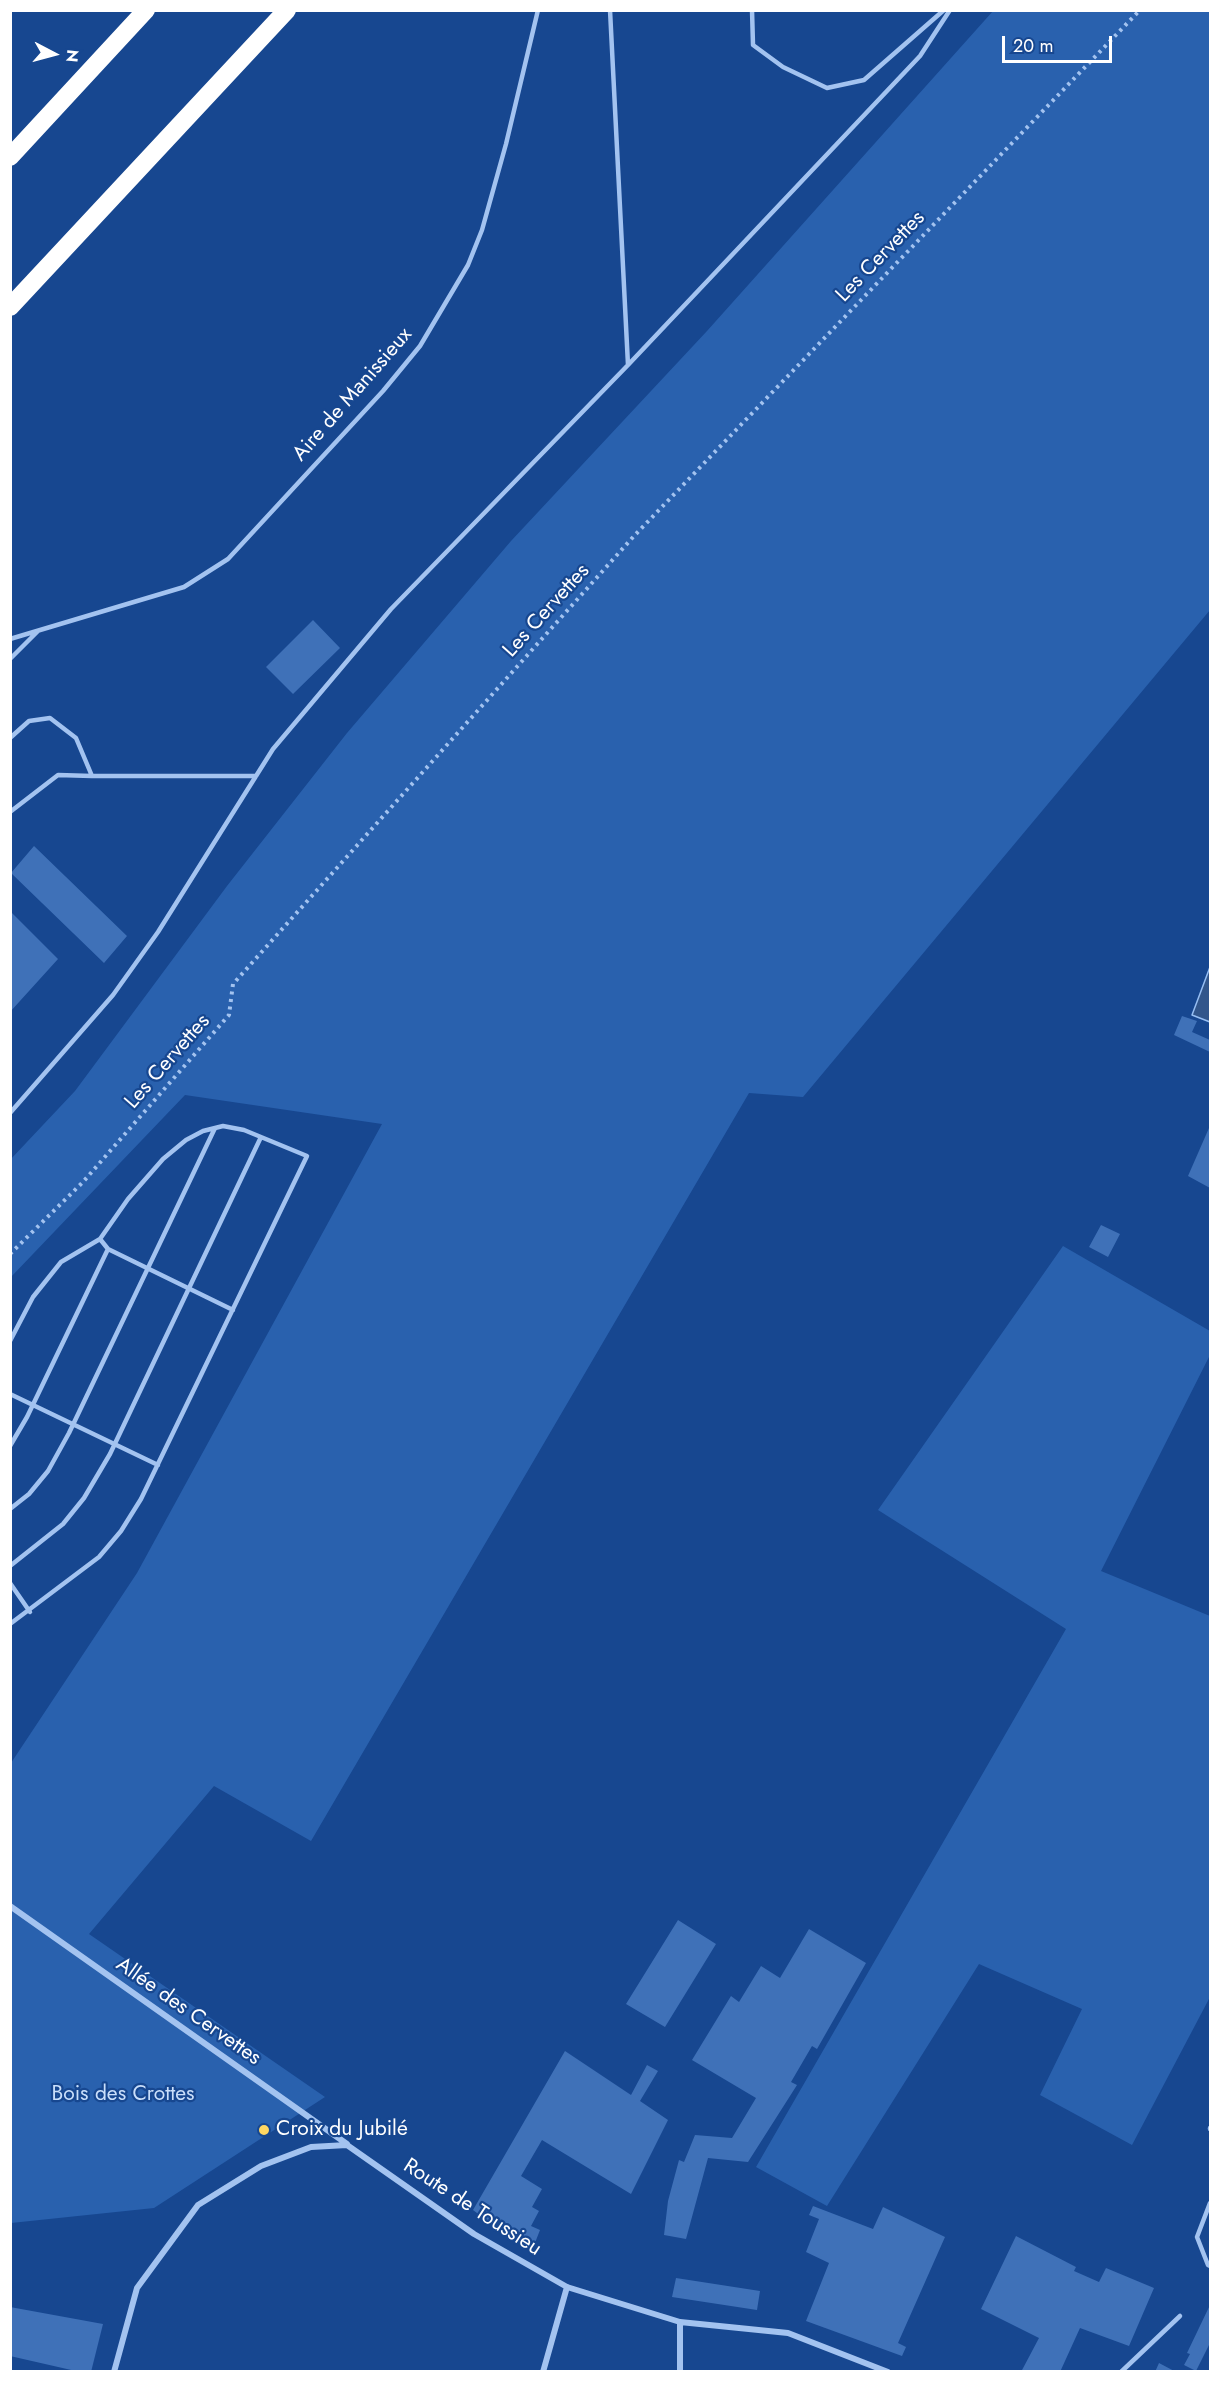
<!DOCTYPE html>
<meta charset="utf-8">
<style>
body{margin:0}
#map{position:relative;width:1221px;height:2382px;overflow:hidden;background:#174790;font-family:Jost,sans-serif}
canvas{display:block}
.frame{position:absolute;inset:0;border:12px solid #fff;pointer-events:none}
.north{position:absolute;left:24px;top:24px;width:60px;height:60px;-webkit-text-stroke:4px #174790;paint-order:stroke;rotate:96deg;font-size:16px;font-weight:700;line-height:24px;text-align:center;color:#fff}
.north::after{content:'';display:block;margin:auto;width:21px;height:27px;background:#fff;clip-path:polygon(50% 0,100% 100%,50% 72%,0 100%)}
.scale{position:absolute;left:1002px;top:36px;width:110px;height:27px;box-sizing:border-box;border:3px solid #fff;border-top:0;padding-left:8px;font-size:18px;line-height:21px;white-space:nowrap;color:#fff;-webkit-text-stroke:4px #174790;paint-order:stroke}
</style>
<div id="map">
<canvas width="1221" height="2382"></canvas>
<div class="frame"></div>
<div class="north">N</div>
<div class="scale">20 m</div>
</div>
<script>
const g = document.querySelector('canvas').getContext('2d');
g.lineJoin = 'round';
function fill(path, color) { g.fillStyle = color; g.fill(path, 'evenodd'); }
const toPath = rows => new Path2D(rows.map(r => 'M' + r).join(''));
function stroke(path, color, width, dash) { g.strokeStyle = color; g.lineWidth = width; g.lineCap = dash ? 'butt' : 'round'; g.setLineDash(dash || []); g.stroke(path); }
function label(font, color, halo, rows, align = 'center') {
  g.font = font + ' Jost,sans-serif'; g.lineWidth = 4.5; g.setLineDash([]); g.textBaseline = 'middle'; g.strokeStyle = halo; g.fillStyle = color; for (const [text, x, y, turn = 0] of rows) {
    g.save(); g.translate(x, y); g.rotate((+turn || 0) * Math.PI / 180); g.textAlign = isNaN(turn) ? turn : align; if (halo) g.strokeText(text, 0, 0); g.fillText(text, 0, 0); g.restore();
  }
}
fill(toPath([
 [993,11,1210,11,1210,610,803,1097,749,1093,311,1841,214,1786,89,1934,325,2097,154,2208,11,2223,11,1763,137,1573,382,1124,185,1095,11,1277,10,1160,75,1091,227,886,347,733,511,541,707,331],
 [1063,1246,1210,1331,1210,1355,1101,1571,1210,1616,1210,1997,1132,2145,1040,2095,1082,2009,979,1964,827,2206,756,2167,1066,1629,878,1510]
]), '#2961ae');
const water = toPath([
 [1210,967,1210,1022,1192,1015,1210,967]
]);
fill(water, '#32568b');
stroke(water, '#96bef2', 1.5);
fill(toPath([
 [313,620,340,648,293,694,266,667],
 [34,846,127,936,104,963,11,873],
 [10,911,58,959,10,1012],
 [1182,1016,1197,1021,1192,1032,1210,1040,1210,1052,1174,1035],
 [1209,1128,1210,1129,1210,1188,1188,1176],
 [1101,1225,1120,1234,1108,1257,1089,1247],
 [678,1920,716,1944,665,2027,626,2004],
 [809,1929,866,1963,817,2049,812,2046,791,2082,797,2085,748,2162,708,2158,686,2239,664,2235,668,2201,679,2160,684,2162,695,2135,732,2138,756,2098,692,2060,731,1996,739,2002,761,1966,780,1978],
 [565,2051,631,2095,647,2065,658,2071,640,2101,668,2120,631,2194,542,2140,521,2176,542,2189,532,2207,539,2211,531,2226,540,2230,533,2248,502,2232,473,2210],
 [813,2206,873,2229,883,2207,945,2237,898,2343,906,2347,902,2356,806,2321,829,2263,806,2252,819,2219,809,2215],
 [1016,2236,1076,2267,1074,2271,1099,2282,1106,2268,1154,2288,1129,2346,1080,2328,1060,2372,1021,2372,1039,2338,981,2309],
 [676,2278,760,2291,757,2310,672,2297],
 [1210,2305,1210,2343,1196,2371,1184,2365,1190,2354,1187,2353],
 [10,2307,103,2324,91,2372,80,2372,10,2356],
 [1159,2363,1176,2372,1155,2372]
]), '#3f71b8');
stroke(toPath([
 [10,1254,83,1182,229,1015,233,984,634,536,1140,10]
]), '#a3c3f0', 4, [3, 4.5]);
stroke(toPath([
 [752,10,753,45,783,67,827,88,864,80,944,10],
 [628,365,920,56,950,10],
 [10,639,184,587,228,559,383,391,420,346,468,265,482,230,506,144,538,10],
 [10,659,38,631],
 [10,738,29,721,50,718,76,738,92,776,256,776],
 [10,812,58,775,92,776],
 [10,1113,113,995,158,932,273,749,391,609,628,365,610,10],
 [100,1239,108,1249,233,1310],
 [10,1341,33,1297,61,1262,100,1239,128,1199,163,1159,186,1140,203,1131,223,1126,244,1130,307,1156,141,1499,121,1531,99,1557,10,1624],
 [10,1394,158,1465],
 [10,1446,27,1417,108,1249],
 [10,1509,29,1494,48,1471,69,1433,215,1128],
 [10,1566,63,1524,84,1498,110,1454,261,1137],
 [10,1583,30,1612],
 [1210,2128,1210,2129],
 [1210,2203,1197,2237,1208,2265,1210,2266],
 [1121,2372,1180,2316]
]), '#a3c3f0', 4.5);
stroke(toPath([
 [10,1906,347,2144],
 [680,2322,680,2372],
 [114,2372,137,2288,198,2205,261,2166,311,2147,347,2145,474,2234,567,2287,680,2322,788,2333,888,2372],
 [543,2372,567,2287]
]), '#a3c3f0', 6);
stroke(toPath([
 [10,157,146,10],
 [10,307,287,10]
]), '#fff', 18);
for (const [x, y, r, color] of [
 [264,2130,6,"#ffd762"]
]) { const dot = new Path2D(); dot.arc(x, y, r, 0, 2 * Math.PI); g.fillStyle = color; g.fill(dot); stroke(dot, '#174790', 2); }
label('21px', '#fff', '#174790', [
 ["Les Cervettes",881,257,-46],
 ["Aire de Manissieux",353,395,-49],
 ["Les Cervettes",547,611,-48],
 ["Les Cervettes",168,1062,-49],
 ["Allée des Cervettes",188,2012,35],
 ["Route de Toussieu",472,2208,33]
]);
label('21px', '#cadffb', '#174790', [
 ["Bois des Crottes",123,2095]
]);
label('21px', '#fff', '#174790', [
 ["Croix du Jubilé",276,2130]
], 'left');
</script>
